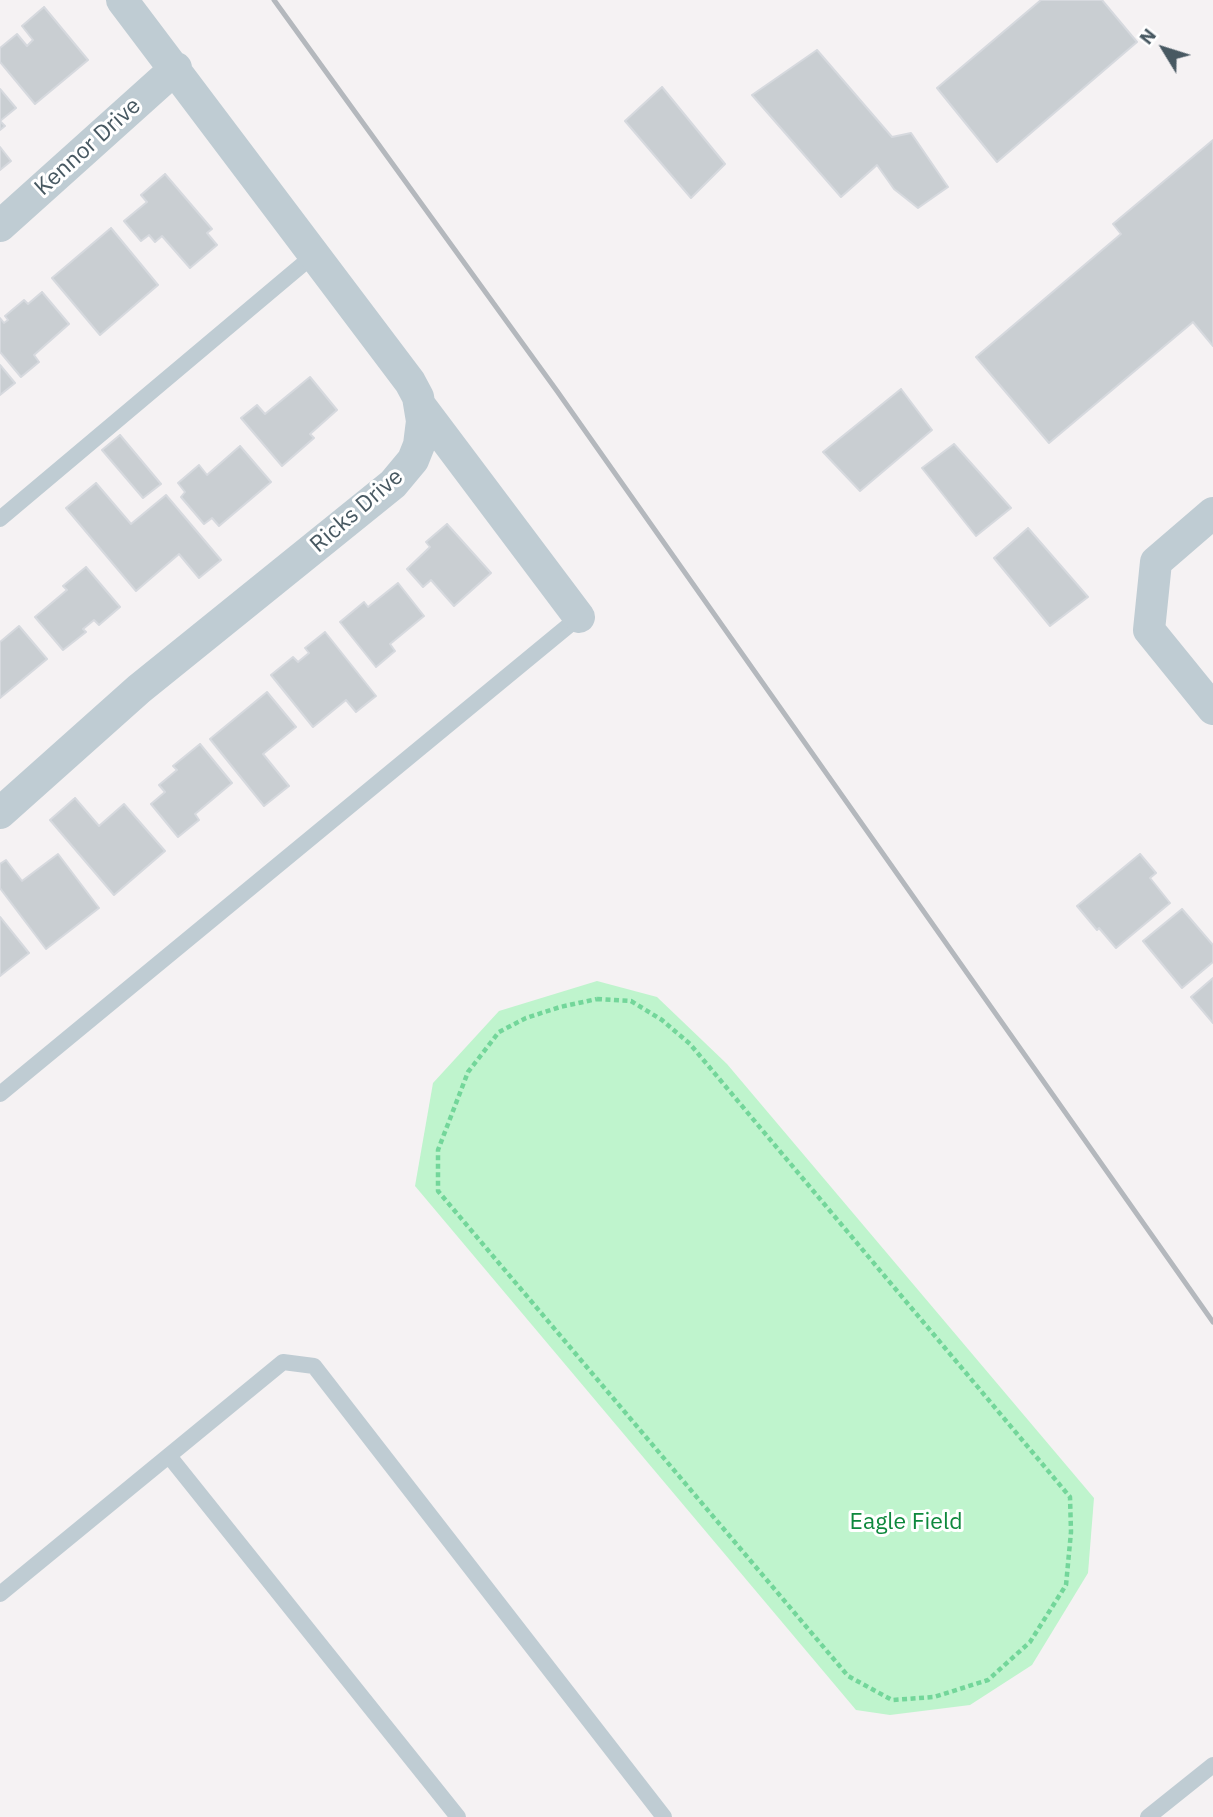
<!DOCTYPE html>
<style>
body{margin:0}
#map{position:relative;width:1213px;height:1817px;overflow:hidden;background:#f5f2f3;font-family:"IBM Plex Sans",sans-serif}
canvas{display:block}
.north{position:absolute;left:1129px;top:14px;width:70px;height:70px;-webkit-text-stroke:5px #fff;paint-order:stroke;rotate:308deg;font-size:19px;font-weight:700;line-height:28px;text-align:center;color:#485962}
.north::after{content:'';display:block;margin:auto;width:24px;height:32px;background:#485962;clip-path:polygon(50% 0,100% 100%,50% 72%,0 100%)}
</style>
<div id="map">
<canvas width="1213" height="1817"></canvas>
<div class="north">N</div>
</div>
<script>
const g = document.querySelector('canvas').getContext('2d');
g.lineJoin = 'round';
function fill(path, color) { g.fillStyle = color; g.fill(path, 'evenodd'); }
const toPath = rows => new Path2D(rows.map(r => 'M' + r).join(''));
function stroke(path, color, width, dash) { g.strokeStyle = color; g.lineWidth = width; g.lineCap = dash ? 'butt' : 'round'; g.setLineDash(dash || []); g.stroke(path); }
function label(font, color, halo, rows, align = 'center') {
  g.font = font + ' "IBM Plex Sans",sans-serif'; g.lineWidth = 6; g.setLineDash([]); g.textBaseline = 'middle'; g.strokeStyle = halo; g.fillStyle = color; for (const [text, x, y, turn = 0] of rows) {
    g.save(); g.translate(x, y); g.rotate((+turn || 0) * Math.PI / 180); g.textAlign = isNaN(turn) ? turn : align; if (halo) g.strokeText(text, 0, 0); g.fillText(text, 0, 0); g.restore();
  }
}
fill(toPath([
 [597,981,657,997,727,1064,1094,1498,1088,1573,1032,1665,970,1705,890,1715,856,1710,415,1186,433,1083,499,1011]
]), '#bff4cd');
const building = toPath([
 [1041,0,1102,0,1137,42,997,162,937,88,1041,0],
 [44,7,88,60,35,104,0,62,0,48,17,34,27,46,33,40,22,26,44,7],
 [817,50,892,137,911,133,948,187,918,208,894,189,877,165,841,197,752,95,817,50],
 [662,87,725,164,691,198,625,121,662,87],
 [0,89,16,108,0,121,5,126,0,130,0,89],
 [1213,140,1213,346,1193,322,1049,443,976,357,1121,234,1113,224,1213,140],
 [0,147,11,161,0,170,0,147],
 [165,174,212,229,207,233,217,245,190,268,162,236,155,242,149,235,141,241,124,221,147,202,141,195,165,174],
 [111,228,158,285,100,335,52,278,111,228],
 [42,292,69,324,34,355,39,362,21,377,0,352,0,318,4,323,8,320,5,316,24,300,28,304,42,292],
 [0,365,15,383,0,395,0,365],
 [310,377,337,410,310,434,314,438,282,466,241,418,257,405,265,414,310,377],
 [901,389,932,430,860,491,823,452,901,389],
 [120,435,161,484,143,498,102,450,120,435],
 [954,444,1011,508,976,536,922,468,954,444],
 [240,446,271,482,219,526,212,518,204,524,181,497,185,492,178,483,199,465,207,475,240,446],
 [96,483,131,524,166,495,221,560,199,578,179,554,136,591,66,508,96,483],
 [447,524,491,573,454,606,431,580,423,587,407,569,430,547,426,542,447,524],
 [1028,528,1088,597,1050,626,994,558,1028,528],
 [86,567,120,607,99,625,94,620,83,629,86,632,63,650,35,617,67,590,63,586,86,567],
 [398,583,424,616,390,644,395,651,376,667,340,622,364,602,368,607,398,583],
 [19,626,47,659,0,698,0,642,19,626],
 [325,632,376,696,356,712,346,700,313,727,271,675,293,657,298,662,309,653,305,648,325,632],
 [267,692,296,727,263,754,289,786,264,806,210,739,267,692],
 [200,744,232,783,195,814,199,820,178,837,151,804,165,792,159,785,177,770,173,766,200,744],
 [75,798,99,826,124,804,165,851,114,895,50,820,75,798],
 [58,854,99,908,46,949,0,888,0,864,6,860,22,881,58,854],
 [1140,854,1156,873,1150,878,1170,903,1116,948,1099,928,1097,930,1077,906,1140,854],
 [1182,909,1213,945,1213,962,1182,988,1143,941,1182,909],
 [0,917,29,953,0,976,0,917],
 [1213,978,1213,1023,1191,997,1213,978]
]);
fill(building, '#c9ced2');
stroke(building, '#d6d9de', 2);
stroke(toPath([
 [597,999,631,1001,662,1020,690,1044,1070,1497,1071,1532,1066,1585,1030,1642,988,1680,934,1697,892,1700,848,1676,438,1191,438,1150,468,1072,499,1032,526,1018,560,1007,597,999]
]), '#73d69a', 4.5, [5, 3.5]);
stroke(toPath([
 [0,519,315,254],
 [0,1094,579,617],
 [169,1456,458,1817],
 [0,1594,283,1362,314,1366,664,1817],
 [1148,1817,1213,1765]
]), '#bfccd3', 16);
stroke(toPath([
 [0,226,176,68],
 [419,404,579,617],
 [1213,513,1156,562,1149,630,1213,709],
 [0,813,139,689,393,484,413,460,419,445,422,421,418,397,410,382,122,0]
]), '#bfccd3', 32);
stroke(toPath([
 [274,0,557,391,1213,1322]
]), '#b4b8bd', 5);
label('23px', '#485962', '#fff', [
 ["Kennor Drive",88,147,-42],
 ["Ricks Drive",357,511,-41]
]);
label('23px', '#0e883d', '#fff', [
 ["Eagle Field",906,1522]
]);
</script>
